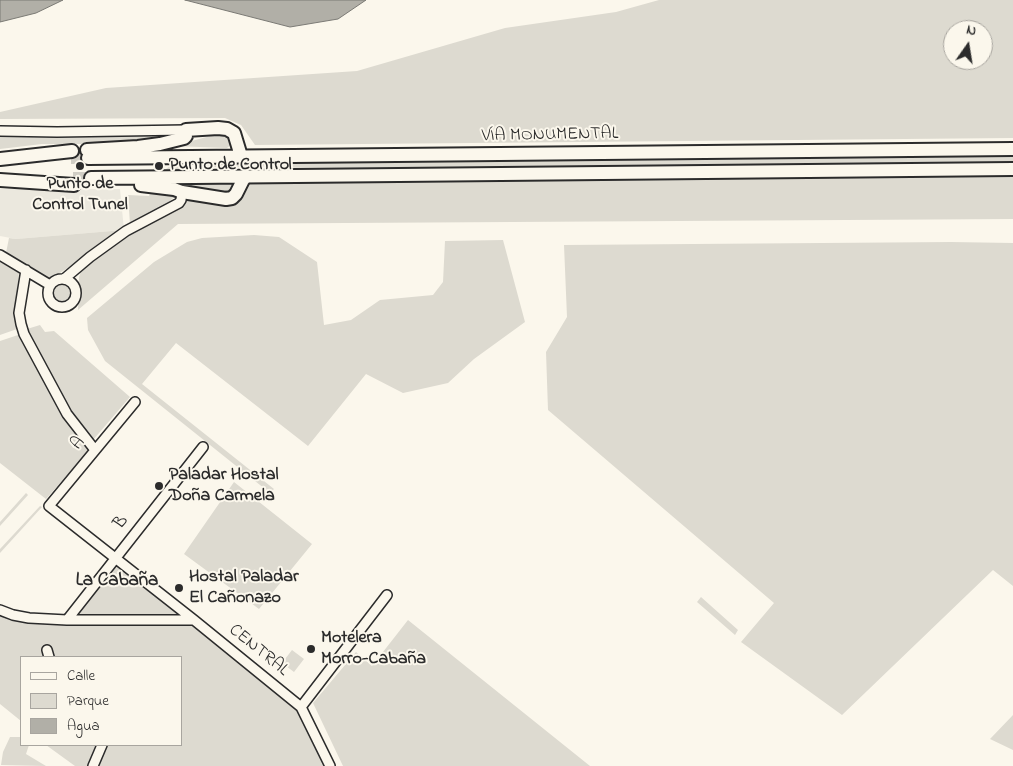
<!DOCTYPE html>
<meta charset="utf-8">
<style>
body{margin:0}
#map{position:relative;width:1013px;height:766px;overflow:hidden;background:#fbf7ec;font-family:"Indie Flower",sans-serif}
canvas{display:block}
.legend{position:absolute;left:20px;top:656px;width:162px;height:90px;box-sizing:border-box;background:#fbf7ec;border:1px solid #a8a59f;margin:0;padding:6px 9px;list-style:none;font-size:15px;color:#2b2b2b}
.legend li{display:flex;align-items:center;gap:10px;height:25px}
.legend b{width:25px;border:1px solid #a8a59f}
.north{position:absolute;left:943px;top:20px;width:50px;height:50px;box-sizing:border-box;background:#fbf7ec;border:1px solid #a8a59f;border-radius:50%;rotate:13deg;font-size:14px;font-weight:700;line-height:20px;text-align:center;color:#2b2b2b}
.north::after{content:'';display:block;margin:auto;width:18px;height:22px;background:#2b2b2b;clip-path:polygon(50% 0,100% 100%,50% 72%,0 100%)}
</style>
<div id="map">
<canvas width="1013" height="766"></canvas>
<ul class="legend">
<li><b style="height:6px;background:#fbf7ec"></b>Calle</li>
<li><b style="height:14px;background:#dddad0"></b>Parque</li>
<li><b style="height:14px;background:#b1afa7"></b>Agua</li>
</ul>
<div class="north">N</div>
</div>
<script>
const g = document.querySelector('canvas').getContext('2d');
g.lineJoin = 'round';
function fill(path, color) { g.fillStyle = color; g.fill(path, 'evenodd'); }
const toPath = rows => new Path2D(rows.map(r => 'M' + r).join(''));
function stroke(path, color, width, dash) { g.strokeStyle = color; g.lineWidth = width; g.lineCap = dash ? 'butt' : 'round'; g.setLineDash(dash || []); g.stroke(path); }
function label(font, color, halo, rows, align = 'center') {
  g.font = font + ' "Indie Flower",sans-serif'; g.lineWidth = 4; g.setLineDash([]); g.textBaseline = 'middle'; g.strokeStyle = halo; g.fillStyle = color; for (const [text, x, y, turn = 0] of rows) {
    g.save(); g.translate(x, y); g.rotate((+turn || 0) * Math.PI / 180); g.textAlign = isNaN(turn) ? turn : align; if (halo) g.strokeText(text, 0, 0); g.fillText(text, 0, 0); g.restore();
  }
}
fill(toPath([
 [0,189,120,189,124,230,16,239,0,236]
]), '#ebe8de');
fill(toPath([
 [659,0,1013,0,1013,138,255,145,241,125,225,118,0,119,0,112,106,88,357,71,505,28,616,12],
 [953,30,983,30,983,60,953,60],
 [225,132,230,134,232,144,227,148,173,146],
 [182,134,133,144,42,144,0,149,0,136,73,137],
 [1013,155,1013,163,347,168,205,167,197,166,192,164,214,161],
 [182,165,187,167,187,170,182,171,163,171,169,167],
 [1013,176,1013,219,178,224,78,310,79,277,81,271,95,259,131,232,193,197,228,202,246,182,415,179],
 [197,181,230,181,233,185,232,193,227,196,171,184],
 [151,191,175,196,169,202,130,224,128,195,149,196],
 [124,230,60,273,52,277,46,277,6,253,9,238,16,239],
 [254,235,279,237,317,262,324,325,351,320,380,300,433,295,443,282,445,241,503,240,525,322,474,359,448,383,403,393,366,374,308,446,176,343,142,384,274,489,270,493,105,361,88,330,87,318,154,262,187,242,202,238],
 [951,242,1013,243,1013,586,993,570,842,715,741,642,774,603,548,410,546,352,567,317,564,245],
 [0,260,19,272,16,300,17,329,0,335],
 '53 293a9 9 0 1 1 18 0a9 9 0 1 1-18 0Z',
 [40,325,45,332,54,331,130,397,93,440,71,414,27,329],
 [21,334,90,449,46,499,0,463,0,341],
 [234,482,312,544,259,609,184,554],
 [26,493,28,495,0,526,0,522],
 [40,506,42,507,0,553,0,549],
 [116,565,301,712,326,766,75,766,46,745,181,745,181,657,21,657,21,721,0,704,0,614,72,624],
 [701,597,738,630,735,635,697,602],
 [408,620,590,766,343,766,313,703,356,652,372,666],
 [292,650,304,659,294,672,282,663],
 [1013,715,1013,750,990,739],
 [10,737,21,737,21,745,29,745,26,754,46,766,1,765,3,752]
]), '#dddad0');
const water = toPath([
 [0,0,63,0,36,13,0,22,0,0],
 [185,0,366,0,338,19,290,27,185,0]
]);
fill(water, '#b1afa7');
stroke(water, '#7b7a75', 1);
stroke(toPath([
 [71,158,88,158],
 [73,178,91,178]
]), '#d1cec5', 12, [12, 6]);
const minor = toPath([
 [0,131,57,132,186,130],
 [0,255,50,285],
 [26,270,19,313,21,324,24,334,67,414,95,450],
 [64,279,90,257,126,231,179,203,181,200,182,192],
 '48 293a14 14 0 1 1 28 0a14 14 0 1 1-28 0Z',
 [135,402,49,506,194,620,301,707,330,766],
 [0,610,13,615,29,618,67,620,194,620],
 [67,620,203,447],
 [47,650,49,657],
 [301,707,387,595],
 [93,766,102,745]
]);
const highway = toPath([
 [87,150,138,147,160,144,184,138,186,136,186,130,218,128,227,129,234,133,241,156],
 [88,158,1013,149],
 [0,159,72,151],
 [91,178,1013,169],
 [0,180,74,185],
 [141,185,174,189,182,192,226,199,232,198,236,194,243,180,247,176]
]);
stroke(minor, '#2b2b2b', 12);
stroke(highway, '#2b2b2b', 16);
stroke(minor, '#fbf7ec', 9);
stroke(highway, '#fbf7ec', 12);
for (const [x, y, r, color] of [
 [80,166,5,"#2b2b2b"],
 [159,166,5,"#2b2b2b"],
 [159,486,5,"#2b2b2b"],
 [179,588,5,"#2b2b2b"],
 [311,649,5,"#2b2b2b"]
]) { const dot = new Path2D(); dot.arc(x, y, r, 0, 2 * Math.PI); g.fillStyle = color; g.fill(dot); stroke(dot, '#fbf7ec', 2); }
label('18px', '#2b2b2b', '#fbf7ec', [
 ["VÍA MONUMENTAL",550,136,-1],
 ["A",79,444,-50],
 ["B",122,523,-51],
 ["CENTRAL",258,651,39]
]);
label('bold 18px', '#2b2b2b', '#fbf7ec', [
 ["Punto de Control",169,166],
 ["Punto de",80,185,"center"],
 ["Control Tunel",80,206,"center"],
 ["Paladar Hostal",169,476],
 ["Doña Carmela",169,497],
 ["Hostal Paladar",189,578],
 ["El Cañonazo",189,599],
 ["Motelera",321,639],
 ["Morro-Cabaña",321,660]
], 'left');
label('bold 19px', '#2b2b2b', '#fbf7ec', [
 ["La Cabaña",117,582]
]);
</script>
